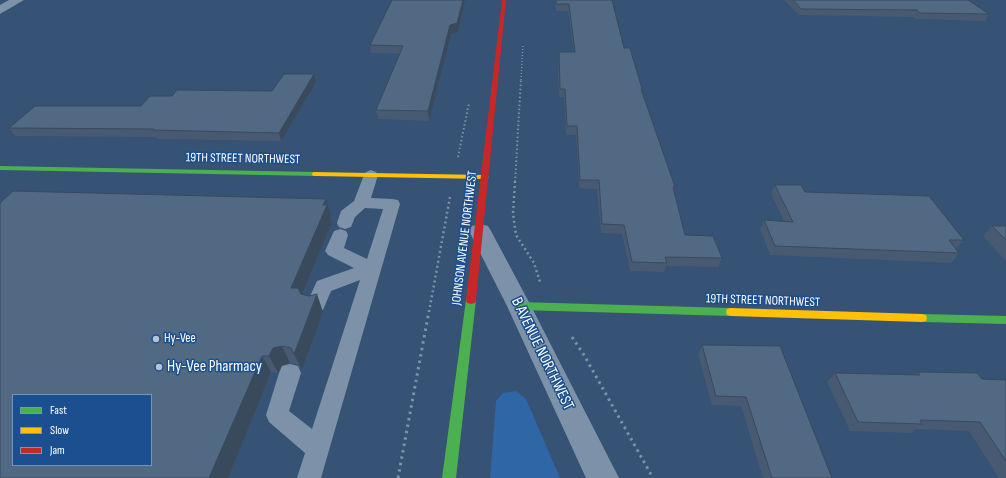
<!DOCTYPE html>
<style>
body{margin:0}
#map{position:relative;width:1006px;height:478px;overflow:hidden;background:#365274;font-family:"Sofia Sans Condensed",sans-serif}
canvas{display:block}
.legend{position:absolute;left:12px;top:394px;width:140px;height:72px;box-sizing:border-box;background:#1b4f8f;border:1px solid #7695bc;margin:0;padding:5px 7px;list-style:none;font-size:12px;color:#fff}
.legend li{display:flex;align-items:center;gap:8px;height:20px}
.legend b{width:20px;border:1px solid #7695bc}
</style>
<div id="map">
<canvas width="1006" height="478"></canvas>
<ul class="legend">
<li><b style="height:5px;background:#4caf50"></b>Fast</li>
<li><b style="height:5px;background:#ffc107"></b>Slow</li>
<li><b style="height:5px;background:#c62828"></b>Jam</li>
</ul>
</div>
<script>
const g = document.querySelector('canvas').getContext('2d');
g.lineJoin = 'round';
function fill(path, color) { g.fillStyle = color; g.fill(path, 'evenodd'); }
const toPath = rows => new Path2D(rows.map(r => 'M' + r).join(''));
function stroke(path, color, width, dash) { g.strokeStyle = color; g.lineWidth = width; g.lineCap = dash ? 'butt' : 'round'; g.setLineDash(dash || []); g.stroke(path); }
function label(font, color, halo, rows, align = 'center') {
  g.font = font + ' "Sofia Sans Condensed",sans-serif'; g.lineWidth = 3; g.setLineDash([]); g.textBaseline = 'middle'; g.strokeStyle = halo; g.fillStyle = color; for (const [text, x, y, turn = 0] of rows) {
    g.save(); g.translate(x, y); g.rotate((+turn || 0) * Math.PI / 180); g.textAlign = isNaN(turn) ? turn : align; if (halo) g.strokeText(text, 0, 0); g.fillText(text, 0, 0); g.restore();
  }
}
fill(toPath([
 [516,391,526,399,560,478,490,478,496,401,503,393]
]), '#2f66a5');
stroke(toPath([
 [521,80,523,44]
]), '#7d92a8', 1.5, [1, 2]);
stroke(toPath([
 [458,157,469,103],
 [515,182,521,79]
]), '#7d92a8', 2, [1.5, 2.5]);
stroke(toPath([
 [515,181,513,214,516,235,534,263,540,282],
 [429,312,450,197]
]), '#7d92a8', 2.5, [2, 3]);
stroke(toPath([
 [572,337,584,355,653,478],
 [398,478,429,311]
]), '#7d92a8', 3, [2.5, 4]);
fill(toPath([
 [371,170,376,172,378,175,371,198,392,199,398,200,400,204,321,478,297,478,305,453,269,422,266,415,279,373,282,366,290,364,298,366,301,373,289,411,312,429,360,280,331,291,323,310,316,312,309,310,306,305,317,281,354,268,328,255,325,251,334,231,340,229,346,231,348,235,344,248,367,259,383,209,365,208,355,217,351,227,345,229,339,227,337,223,341,211,354,201,364,175,366,172,371,170]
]), '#7d92a8');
fill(toPath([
 [9,0,24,0,0,14,0,5,9,0],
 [480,224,488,226,491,231,531,306,619,478,586,478,507,306,469,231,472,226,480,224]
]), '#7d92a8');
fill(toPath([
 [0,166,316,172,320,174,316,176,0,170,0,166],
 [471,296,475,297,476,300,456,478,442,478,466,300,467,297,471,296],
 [519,302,731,308,735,309,736,312,735,315,731,316,519,310,515,309,514,306,515,303,519,302],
 [922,314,1006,316,1006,324,922,322,918,321,917,318,918,315,922,314]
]), '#4caf50');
fill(toPath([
 [313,172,485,175,489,177,485,179,316,176,313,176,312,174,313,172],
 [731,308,922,314,926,315,927,318,926,321,922,322,731,316,727,315,726,312,727,309,731,308]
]), '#ffc107');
fill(toPath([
 [502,0,506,0,476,300,475,303,471,304,467,303,466,300,502,0]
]), '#c62828');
fill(toPath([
 [392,0,465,0,458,32,451,34,429,121,378,119,376,110,400,54,371,53,370,45],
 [555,0,612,0,624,48,642,89,642,93,675,187,674,191,685,235,722,258,718,267,666,266,664,272,630,271,622,234,601,233,597,189,579,188,576,135,566,135,564,97,559,97,558,76,559,52,574,52,568,11,556,11],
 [784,0,968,0,989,14,985,21,916,19,913,17,799,15],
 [316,82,281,141,157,139,157,137,15,136,9,128,141,106,172,96,272,91],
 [775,185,805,192,964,240,956,249,959,253,951,263,770,255,760,229,764,220,784,221,771,194],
 [331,216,330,217,332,222,303,294,323,312,302,370,298,365,290,363,282,365,278,373,271,372,228,478,0,478],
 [992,226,1006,226,1006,261,983,236],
 [702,345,832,478,763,478,741,406,712,405,698,354],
 [918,372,982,379,1006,380,1006,478,999,478,969,431,915,429,912,433,850,431,827,382,835,373,915,375]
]), '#475a72');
fill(toPath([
 [463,0,465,0,458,32,451,34,429,121,428,111,450,25],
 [314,74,316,82,281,141,279,133],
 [326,199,331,216,330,217,332,222,298,305,291,288],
 [317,294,323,312,302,370,294,354],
 [282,346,290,363,282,365,278,373,269,356,273,348],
 [262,356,271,372,228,478,209,478]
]), '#394a5c');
const building = toPath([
 [392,0,463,0,457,23,450,25,428,111,376,110,403,46,370,45,392,0],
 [556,0,612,0,624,48,630,48,642,89,641,89,675,187,673,187,685,235,713,236,722,258,665,257,667,263,632,262,624,225,602,224,599,180,580,180,577,126,567,126,565,89,560,89,559,52,575,52,569,4,556,4,556,0],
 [793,0,968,0,989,14,920,13,917,10,801,9,793,0],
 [284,74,314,74,279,133,153,130,154,129,9,128,35,106,141,106,150,96,172,96,177,90,272,91,284,74],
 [775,185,801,185,805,192,929,196,964,240,949,240,959,253,775,246,764,220,793,222,775,185],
 [13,191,326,199,323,205,327,205,291,288,298,288,301,294,309,296,317,294,294,354,291,348,282,346,273,348,269,356,262,356,209,478,0,478,0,203,13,191],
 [13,395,151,395,151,465,13,465,13,395],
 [992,226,1006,226,1006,240,992,226],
 [702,345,780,346,832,478,772,478,746,397,716,396,702,345],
 [918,372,977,373,982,379,1006,380,1006,461,980,422,920,420,922,424,858,422,835,373,920,375,918,372]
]);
fill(building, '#526984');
stroke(building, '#394a5c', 1);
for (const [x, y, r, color] of [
 [156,339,4,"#b9c2ce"],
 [159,367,4,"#b9c2ce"]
]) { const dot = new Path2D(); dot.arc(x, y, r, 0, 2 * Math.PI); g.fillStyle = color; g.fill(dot); stroke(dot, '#1b4f8f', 1.5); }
label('13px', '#fff', '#1b4f8f', [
 ["19TH STREET NORTHWEST",243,159,1],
 ["JOHNSON AVENUE NORTHWEST",465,238,-83],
 ["19TH STREET NORTHWEST",763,301,2]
]);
label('13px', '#fff', '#1b4f8f', [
 ["Hy-Vee",164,339]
], 'left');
label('16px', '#fff', '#1b4f8f', [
 ["B AVENUE NORTHWEST",542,354,64]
]);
label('16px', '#fff', '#1b4f8f', [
 ["Hy-Vee Pharmacy",167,367]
], 'left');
</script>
